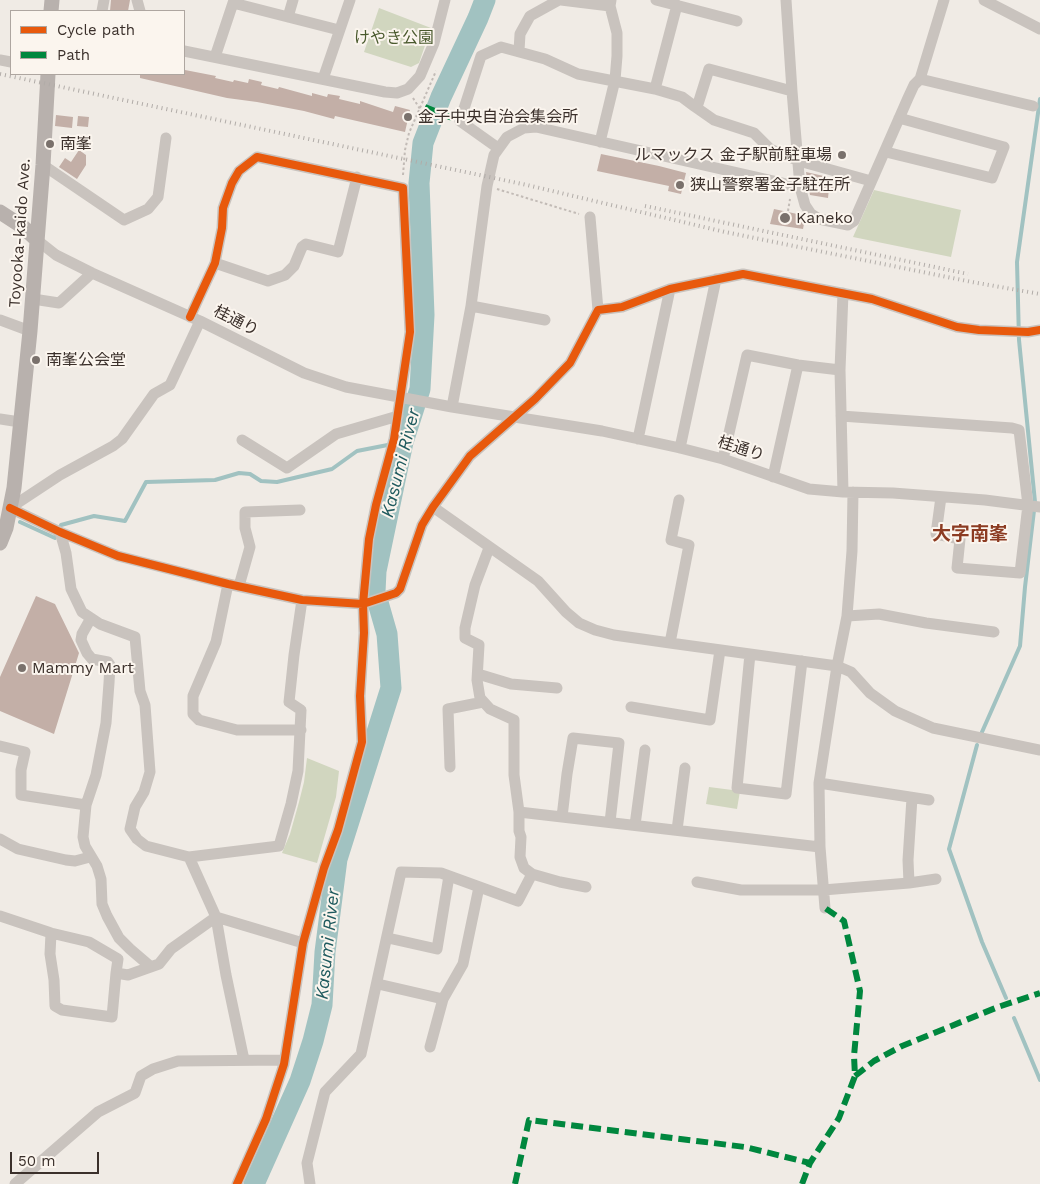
<!DOCTYPE html>
<meta charset="utf-8">
<style>
body{margin:0}
#map{position:relative;width:1040px;height:1184px;overflow:hidden;background:#f0ebe5;font-family:"Work Sans",sans-serif}
canvas{display:block}
.legend{position:absolute;left:10px;top:10px;width:175px;height:65px;box-sizing:border-box;background:#fbf5ee;border:1px solid #aea6a0;margin:0;padding:6px 9px;list-style:none;font-size:15px;color:#3b302b}
.legend li{display:flex;align-items:center;gap:10px;height:25px}
.legend b{width:25px;border:1px solid #aea6a0}
.scale{position:absolute;left:10px;top:1152px;width:89px;height:22px;box-sizing:border-box;border:2px solid #3b302b;border-top:0;padding-left:6px;font-size:15px;line-height:18px;white-space:nowrap;color:#3b302b;-webkit-text-stroke:4px #fbf5ee;paint-order:stroke}
</style>
<div id="map">
<canvas width="1040" height="1184"></canvas>
<ul class="legend">
<li><b style="height:6px;background:#e8590c"></b>Cycle path</li>
<li><b style="height:6px;background:#00873e"></b>Path</li>
</ul>
<div class="scale">50 m</div>
</div>
<script>
const g = document.querySelector('canvas').getContext('2d');
g.lineJoin = 'round';
function fill(path, color) { g.fillStyle = color; g.fill(path, 'evenodd'); }
const toPath = rows => new Path2D(rows.map(r => 'M' + r).join(''));
function stroke(path, color, width, dash) { g.strokeStyle = color; g.lineWidth = width; g.lineCap = dash ? 'butt' : 'round'; g.setLineDash(dash || []); g.stroke(path); }
function label(font, color, halo, rows, align = 'center') {
  g.font = font + ' "Work Sans","Noto Sans JP",sans-serif'; g.lineWidth = 4; g.setLineDash([]); g.textBaseline = 'middle'; g.strokeStyle = halo; g.fillStyle = color; for (const [text, x, y, turn = 0] of rows) {
    g.save(); g.translate(x, y); g.rotate((+turn || 0) * Math.PI / 180); g.textAlign = isNaN(turn) ? turn : align; if (halo) g.strokeText(text, 0, 0); g.fillText(text, 0, 0); g.restore();
  }
}
fill(toPath([
 [379,8,431,28,419,63,411,67,364,52],
 [874,190,961,210,951,257,853,237],
 [307,758,339,771,336,797,317,863,282,853,290,834,299,802,304,782],
 [709,787,740,791,737,809,706,804]
]), '#d1d6bf');
stroke(toPath([
 [20,522,55,538,61,525,94,516,125,521,146,482,215,480,239,473,250,474,261,481,277,482,332,469,357,451,403,442],
 [982,732,1020,646,1025,587,1035,502,1019,340,1017,262,1040,99],
 [977,745,949,849,982,942,1006,998],
 [1014,1018,1040,1080]
]), '#a1c2c1', 4);
stroke(toPath([
 [254,1184,300,1081,313,1041,322,1005,325,952,337,859,391,688,387,634,375,592,376,571,403,442,420,389,424,315,419,183,423,143,441,97,478,18,485,0]
]), '#a1c2c1', 21);
fill(toPath([
 [111,0,130,0,128,11,110,11],
 [185,70,216,76,215,78,233,82,234,80,248,83,249,79,262,82,261,85,278,89,279,87,312,96,312,93,327,97,328,94,340,96,339,99,360,104,360,101,393,112,395,106,410,110,405,132,335,116,334,119,304,111,257,102,227,98,140,78,140,74,184,74],
 [56,115,73,117,72,128,55,126],
 [78,116,89,117,88,127,77,126],
 [79,150,86,155,86,165,77,179,59,167,65,158,71,162],
 [601,154,659,166,686,173,681,194,668,191,669,186,597,171],
 [806,172,837,179,835,189,829,188,828,198,810,195],
 [774,209,802,215,805,219,803,229,770,224],
 [36,596,55,604,79,653,54,734,0,711,0,677]
]), '#c3afa7');
stroke(toPath([
 [413,98,420,109],
 [403,175,405,150,409,133,436,71],
 [497,189,579,214],
 [788,211,790,199]
]), '#c2bbb6', 2, [2.5, 2.5]);
stroke(toPath([
 [137,0,140,11],
 [561,0,610,6],
 [656,0,737,21],
 [786,0,792,91,800,187,805,205,811,214,819,219,848,225,854,221,908,98,914,85,920,79,944,0],
 [984,0,1040,29],
 [233,3,339,30],
 [102,11,104,0],
 [288,17,293,0],
 [184,51,385,92,397,93,408,89,420,76,434,43,445,0],
 [519,51,520,34,530,16,559,0],
 [215,57,234,0],
 [0,60,11,62],
 [323,79,350,0],
 [920,79,1033,106],
 [655,89,677,5],
 [694,106,714,120,754,133,770,149,799,161,871,181],
 [600,142,615,80,617,56,617,33,610,6,611,0],
 [498,148,460,121,481,56,501,47,545,59,578,74,655,89,682,97,694,106,698,104,709,69,792,91],
 [886,152,992,178,1004,147,899,118],
 [43,165,124,220,148,209,158,197,166,138],
 [590,217,598,310],
 [37,240,56,255,92,273,200,321,304,373,346,387,452,407,602,431,680,448,723,459,809,489,843,492,893,493,985,500,1040,507],
 [215,263,268,281,285,275,294,266,302,247,306,244,338,252,357,177],
 [33,299,59,303,92,273],
 [471,306,545,320],
 [190,317,215,263,222,228,223,208,232,183,239,171,257,157,403,188,410,332,394,439,376,505,369,539,363,604,364,633,360,696,362,742,338,830,324,868,303,943,284,1064,266,1119,237,1184],
 [0,320,30,331],
 [452,407,471,306,487,186,494,155,507,137,524,128,536,127,800,187],
 [841,416,1012,428,1019,430,1028,505,1020,573,957,568,960,539,936,534,941,497],
 [0,419,20,422],
 [638,439,670,289],
 [242,440,287,468,336,434,398,416],
 [680,448,716,279],
 [723,459,747,355,798,365,840,370],
 [773,477,798,365],
 [843,492,840,370,843,293],
 [433,507,538,581,566,612,579,623,595,630,614,635,670,643,837,666,851,672,870,693,895,711,933,728,1040,750],
 [10,508,60,532,118,556,228,584,302,600,363,604,396,593,400,589,422,525,433,507,470,456,535,399,570,363,598,310,622,307,670,289,743,274,872,299,957,327,979,330,1028,332,1040,330],
 [10,508,60,475,113,446,122,439,154,394,170,385,200,321],
 [228,584,216,642,193,696,193,714,199,720,237,730,301,730],
 [239,586,250,547,245,528,245,512,300,510],
 [847,616,879,614,926,623,994,632],
 [91,618,82,634,81,640,87,653,92,659,108,662,110,665,109,683,106,723,96,775,86,805,83,837,85,846,97,866,101,879,102,904,107,916,119,938,130,949,151,967],
 [670,643,689,545,671,540,679,500],
 [750,654,737,788,786,794,802,661],
 [478,674,511,684,557,688],
 [631,707,710,720,720,650],
 [0,746,25,752,21,770,21,795,86,805],
 [450,767,448,709,483,702],
 [819,783,929,800],
 [519,812,820,847],
 [562,817,567,774,573,738,619,743,610,822],
 [635,825,645,750],
 [677,830,685,768],
 [0,839,18,849,66,860,75,861,90,857],
 [189,857,279,846,291,804,298,771,301,710,289,702,294,655,302,600],
 [532,874,560,882,586,887],
 [697,882,741,890,823,890,909,883,936,879],
 [909,883,908,860,912,798],
 [825,908,820,847,819,783,837,666,847,616,852,551,853,492],
 [0,916,51,933,89,942,118,959,116,973,128,975,159,964,171,949,216,917,189,857,146,846,137,839,130,829,135,807,144,792,150,772,145,705,140,691,135,637,100,624,82,612,71,589,66,553,60,532],
 [51,933,50,954,54,980,55,1006,62,1010,112,1017,116,973],
 [388,938,437,949,449,876],
 [378,984,443,999,430,1047],
 [443,999,463,964,479,887],
 [244,1060,226,975,216,917,303,943],
 [15,1184,98,1112,135,1093,141,1076,153,1069,178,1061,284,1060],
 [310,1184,307,1163,325,1092,361,1054,401,872,441,873,518,901,532,874,524,868,520,857,521,837,519,831,519,812,514,775,514,720,490,709,480,698,477,680,479,645,465,638,465,628,475,585,489,548]
]), '#c9c3be', 11);
stroke(toPath([
 [51,11,52,0],
 [0,212,23,227,37,240],
 [0,543,6,528,14,488,30,331,43,165,48,74]
]), '#b8b1ad', 15);
stroke(toPath([
 [0,74,527,185,725,232,972,282,1040,294],
 [645,206,968,274]
]), '#b1aca8', 4, [1, 4]);
stroke(toPath([
 [425,107,457,120],
 [855,1076,874,1061,902,1046,998,1007,1040,993],
 [515,1184,529,1120,745,1147,810,1163],
 [802,1184,810,1163,839,1118,855,1076,854,1056,860,991,844,921,825,908]
]), '#00873e', 6, [12, 6]);
stroke(toPath([
 [190,317,215,263,222,228,223,208,232,183,239,171,257,157,403,188,410,332,394,439,376,505,369,539,363,604,364,633,360,696,362,742,338,830,324,868,303,943,284,1064,266,1119,237,1184],
 [10,508,60,532,118,556,228,584,302,600,363,604,396,593,400,589,422,525,433,507,470,456,535,399,570,363,598,310,622,307,670,289,743,274,872,299,957,327,979,330,1028,332,1040,330]
]), '#e8590c', 8);
for (const [x, y, r, color] of [
 [408,117,5,"#7a716c"],
 [50,144,5,"#7a716c"],
 [842,155,5,"#7a716c"],
 [680,185,5,"#7a716c"],
 [785,218,6,"#7a716c"],
 [36,360,5,"#7a716c"],
 [22,668,5,"#7a716c"]
]) { const dot = new Path2D(); dot.arc(x, y, r, 0, 2 * Math.PI); g.fillStyle = color; g.fill(dot); stroke(dot, '#fbf5ee', 2); }
label('16px', '#4a5a2e', '#fbf5ee', [
 ["けやき公園",394,38]
]);
label('16px', '#3b302b', '#fbf5ee', [
 ["金子中央自治会集会所",418,117],
 ["南峯",60,144],
 ["ルマックス 金子駅前駐車場",832,155,"right"],
 ["狭山警察署金子駐在所",690,185],
 ["Kaneko",796,218],
 ["南峯公会堂",46,360],
 ["Mammy Mart",32,668]
], 'left');
label('16px', '#3b302b', '#fbf5ee', [
 ["Toyooka-kaido Ave.",20,233,-86],
 ["桂通り",236,321,27],
 ["桂通り",741,449,18]
]);
label('italic 18px', '#1f5a5e', '#fbf5ee', [
 ["Kasumi River",401,463,-76],
 ["Kasumi River",328,944,-84]
]);
label('bold 19px', '#8c3b22', '#fbf5ee', [
 ["大字南峯",970,534]
]);
</script>
